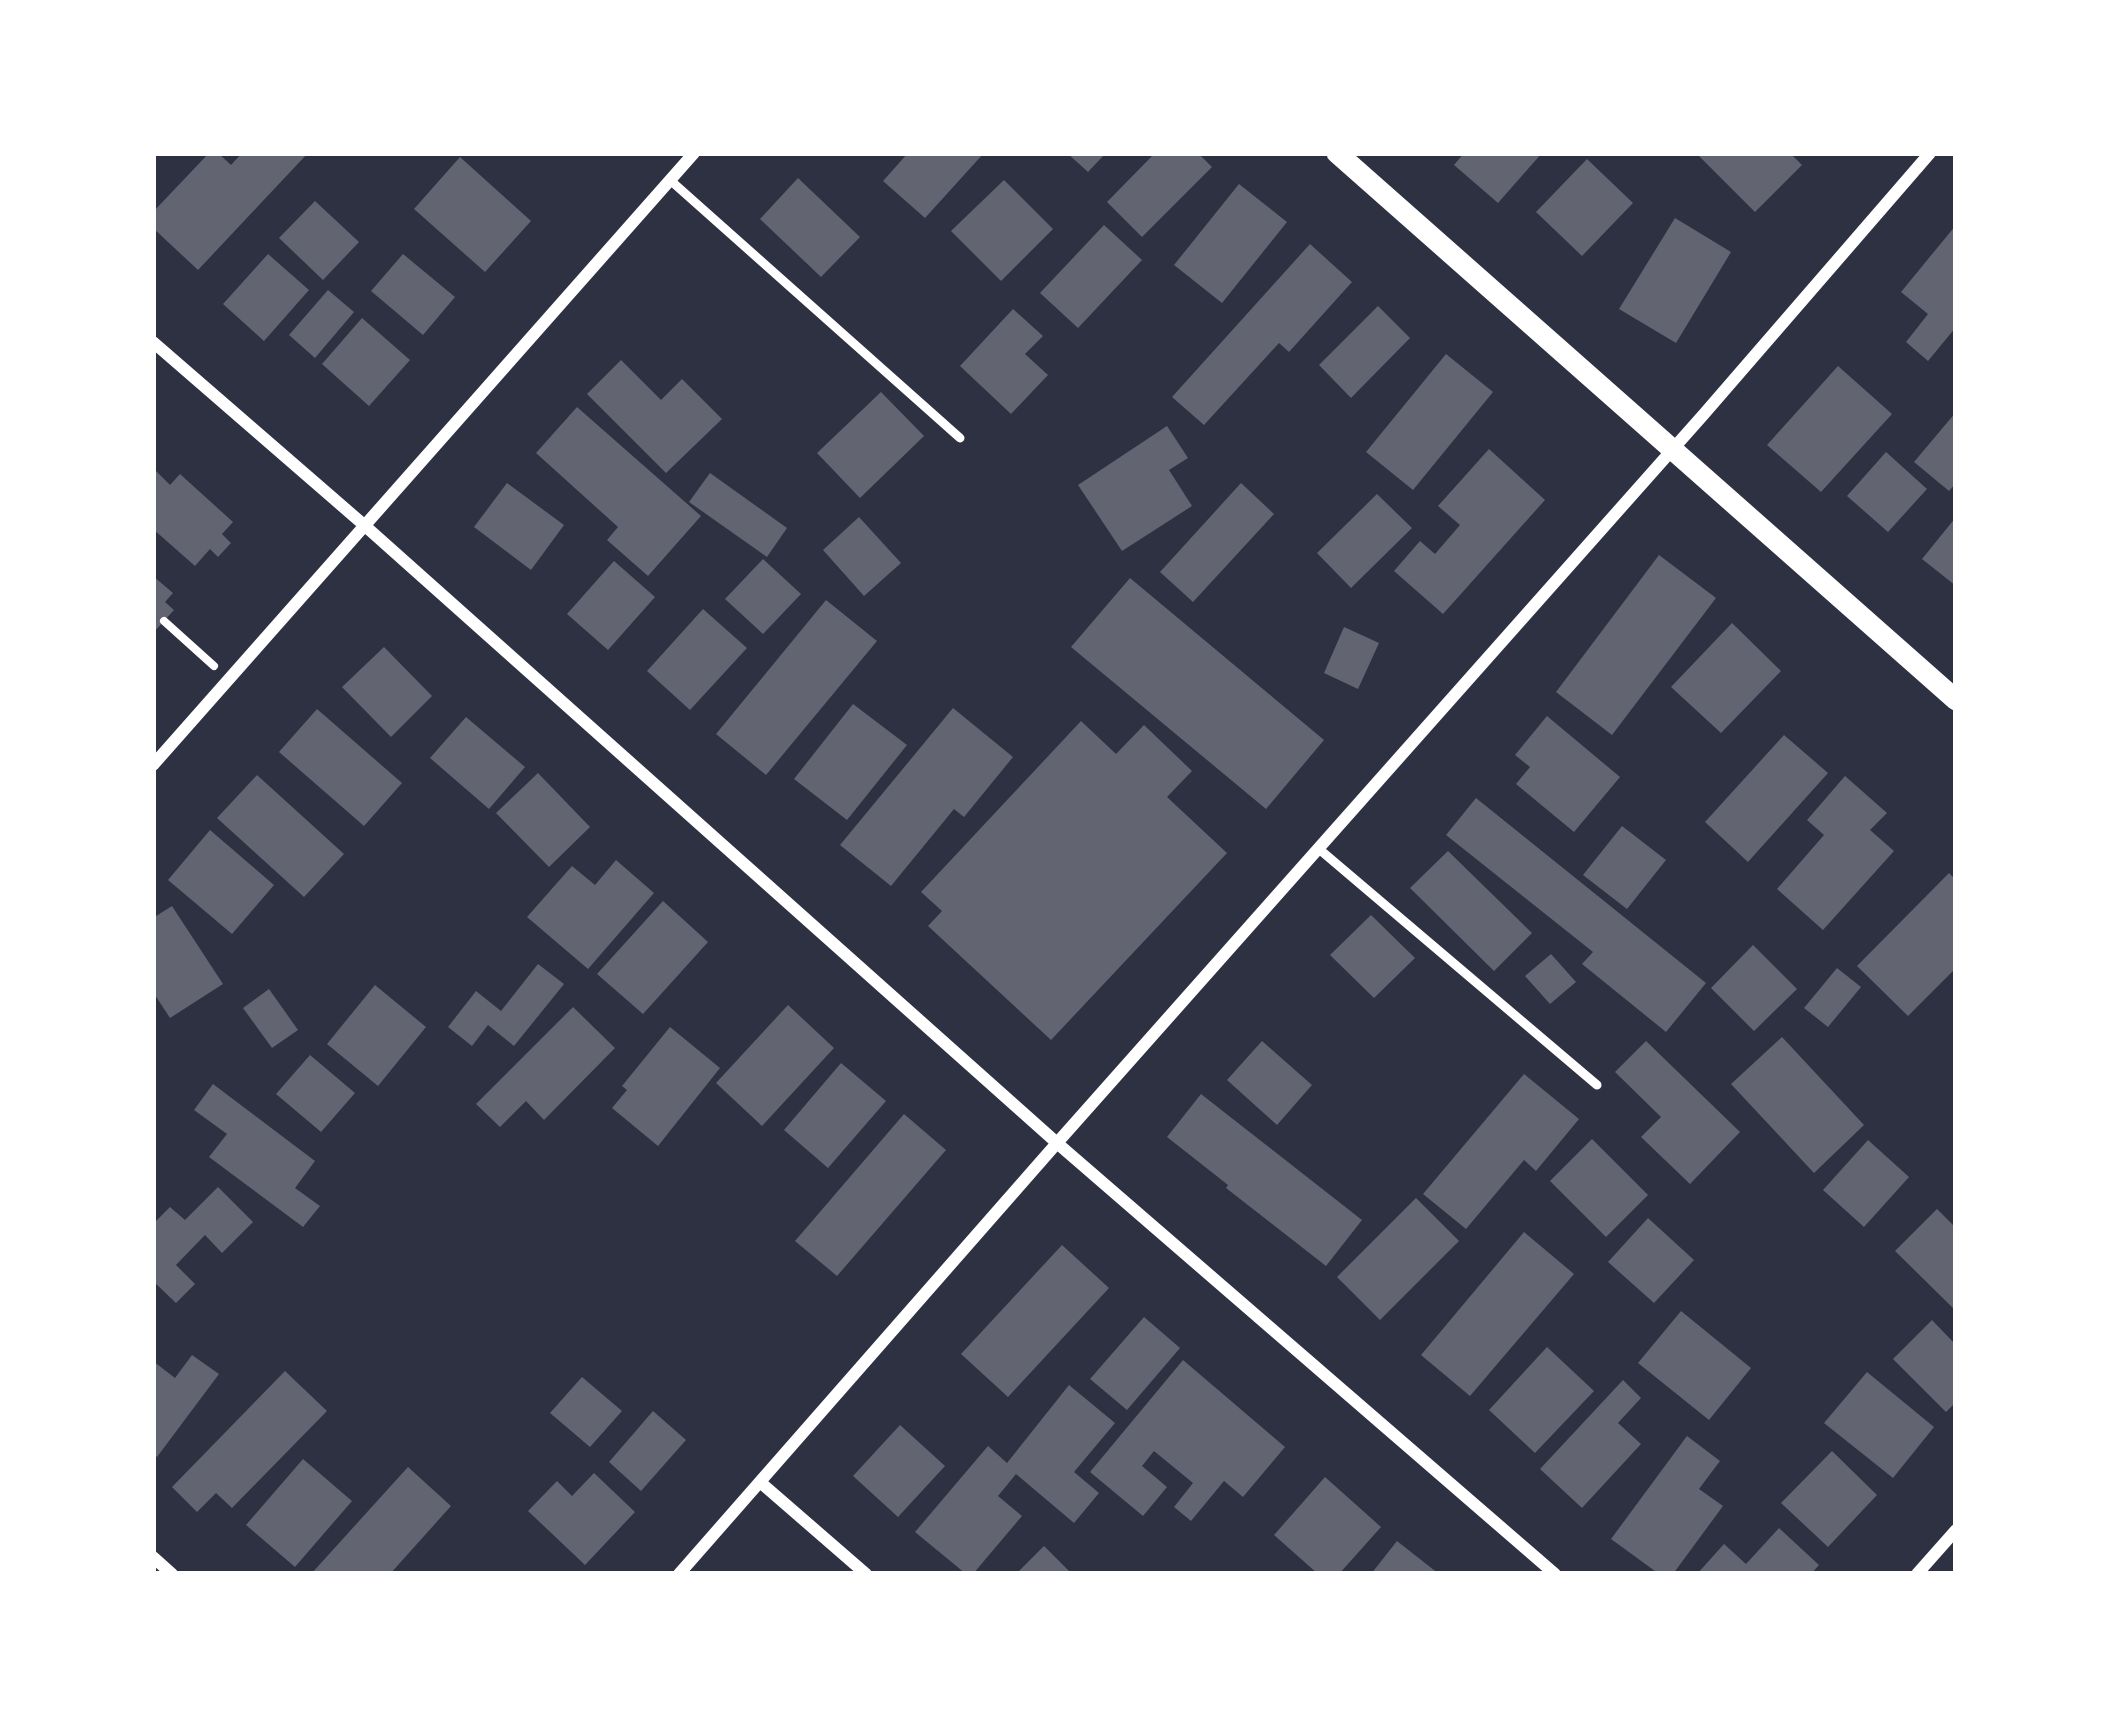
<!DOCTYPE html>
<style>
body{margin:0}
#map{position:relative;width:2109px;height:1727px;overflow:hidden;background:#2d3142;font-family:Lato,sans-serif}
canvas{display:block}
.frame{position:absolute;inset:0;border:156px solid #fff;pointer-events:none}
</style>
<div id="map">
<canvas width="2109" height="1727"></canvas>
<div class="frame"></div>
</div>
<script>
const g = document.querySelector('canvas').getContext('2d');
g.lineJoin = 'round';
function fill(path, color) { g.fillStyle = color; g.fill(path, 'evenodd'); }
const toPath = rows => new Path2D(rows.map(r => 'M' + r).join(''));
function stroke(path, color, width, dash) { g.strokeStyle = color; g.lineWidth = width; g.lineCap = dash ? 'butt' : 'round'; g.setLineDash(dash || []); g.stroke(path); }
fill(toPath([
 [209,153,218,153,231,165,242,153,308,153,198,270,153,228,153,212],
 [908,153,984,153,925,218,883,181],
 [1067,153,1106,153,1088,172],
 [1155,153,1198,153,1212,167,1142,237,1107,202],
 [1464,153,1542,153,1498,203,1454,165],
 [1696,153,1790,153,1802,165,1755,212],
 [460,157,531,221,485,272,414,209],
 [1587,159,1633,203,1582,256,1536,212],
 [798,178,860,237,821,277,760,219],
 [1004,180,1053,229,1001,281,951,231],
 [1239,184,1287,222,1222,303,1174,265],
 [315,201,359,242,323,280,279,238],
 [1675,218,1731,252,1676,343,1619,309],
 [1104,225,1142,260,1078,328,1040,293],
 [1956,225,1956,327,1928,361,1906,342,1928,314,1901,292],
 [1310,244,1352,282,1289,352,1279,343,1204,425,1172,397],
 [268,254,309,290,264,341,223,304],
 [403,254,455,297,423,335,371,291],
 [328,290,354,312,315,358,289,335],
 [1378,306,1410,338,1351,398,1319,365],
 [1013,309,1043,336,1025,354,1048,375,1011,414,960,366],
 [362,318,410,360,369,406,322,364],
 [1446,354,1493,392,1413,490,1366,452],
 [621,360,661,400,682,379,722,419,666,473,587,394],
 [1838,366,1892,414,1821,492,1767,445],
 [881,392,924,436,860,498,817,453],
 [577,407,701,516,648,576,607,540,618,527,536,453],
 [1956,412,1956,483,1949,491,1914,462],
 [1167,426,1188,458,1169,470,1192,506,1122,551,1078,485],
 [1489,449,1545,500,1443,614,1394,571,1420,541,1435,554,1460,525,1438,506],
 [1886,452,1927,489,1888,532,1847,496],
 [153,468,170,485,180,474,233,522,222,534,231,543,218,557,210,549,195,566,153,529],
 [710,473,787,528,767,557,689,502],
 [507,483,564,525,531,570,474,527],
 [1241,483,1274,514,1193,602,1160,572],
 [1377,494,1412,528,1351,588,1317,553],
 [859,517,901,563,864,596,823,550],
 [1956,517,1956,586,1922,559],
 [1659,555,1716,598,1612,735,1556,692],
 [763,559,801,594,763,634,725,599],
 [614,561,655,597,608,650,567,614],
 [153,576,173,593,165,602,174,610,153,633],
 [1130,578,1324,740,1266,809,1071,647],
 [826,600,877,641,766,775,716,734],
 [703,609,747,648,690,710,647,671],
 [1732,623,1781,671,1721,733,1671,687],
 [1344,627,1379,643,1358,689,1324,673],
 [384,647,432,696,391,737,342,687],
 [853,704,907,745,847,820,794,779],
 [953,708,1013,757,964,817,954,809,891,886,840,845],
 [317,709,402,783,364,826,279,752],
 [1547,716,1620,777,1574,832,1516,784,1530,767,1515,755],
 [466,717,525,767,489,809,430,758],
 [1081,721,1116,754,1144,725,1192,771,1167,797,1227,853,1051,1040,928,926,942,911,921,892],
 [1784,735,1828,773,1748,862,1705,822],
 [538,773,590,827,549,867,496,813],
 [257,775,344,854,304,897,217,818],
 [1845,776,1887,813,1870,830,1894,851,1823,930,1777,889,1824,835,1807,820],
 [1476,798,1706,983,1666,1032,1582,964,1593,952,1446,835],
 [1622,826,1666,860,1627,909,1583,875],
 [210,830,274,885,232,934,168,880],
 [1448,851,1532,933,1494,971,1410,888],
 [616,860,654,893,588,969,527,917,572,866,595,885],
 [1949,873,1956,880,1956,968,1908,1016,1857,966],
 [663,901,708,942,643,1014,597,974],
 [172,906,223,984,170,1018,153,992,153,918],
 [1371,915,1415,958,1374,998,1330,955],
 [1753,945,1797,989,1754,1031,1711,988],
 [1551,954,1576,982,1550,1004,1525,976],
 [538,964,564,984,514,1046,488,1025,472,1046,448,1027,476,991,501,1011],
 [1837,968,1861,987,1828,1027,1804,1008],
 [375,985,426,1027,378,1086,327,1044],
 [269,989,298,1030,272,1048,243,1008],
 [788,1005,834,1048,762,1126,716,1083],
 [573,1007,615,1048,544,1120,526,1101,500,1127,476,1104],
 [670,1027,720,1068,658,1146,612,1108,627,1090,622,1086],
 [1782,1037,1864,1125,1814,1173,1731,1084],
 [1262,1041,1312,1085,1277,1125,1227,1080],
 [1646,1041,1740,1132,1690,1184,1641,1137,1661,1117,1615,1072],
 [310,1055,355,1093,321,1132,276,1094],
 [841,1063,886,1101,828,1168,784,1130],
 [1524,1074,1579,1119,1536,1171,1524,1160,1466,1229,1423,1194],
 [213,1084,315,1161,295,1188,320,1206,303,1227,209,1157,227,1134,194,1110],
 [1201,1094,1362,1220,1326,1266,1226,1188,1228,1185,1167,1137],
 [904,1114,946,1150,837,1276,795,1241],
 [1592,1139,1648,1195,1606,1237,1550,1181],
 [1868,1140,1909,1177,1864,1227,1823,1190],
 [218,1187,253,1222,222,1253,205,1235,176,1265,195,1284,176,1303,153,1281,153,1224,170,1207,185,1220],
 [1416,1198,1459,1241,1380,1320,1337,1277],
 [1937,1209,1956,1228,1956,1311,1895,1251],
 [1648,1218,1694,1260,1654,1303,1608,1262],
 [1524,1232,1574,1274,1470,1396,1421,1355],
 [1062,1245,1109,1288,1008,1397,961,1354],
 [1681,1311,1751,1368,1709,1420,1638,1363],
 [1144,1317,1180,1348,1127,1410,1090,1379],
 [1932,1320,1956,1345,1956,1402,1946,1412,1893,1359],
 [1547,1347,1594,1391,1535,1453,1489,1410],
 [192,1355,219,1374,157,1457,153,1454,153,1361,175,1378],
 [1183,1360,1285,1447,1243,1497,1224,1481,1191,1521,1174,1507,1193,1483,1154,1451,1142,1466,1167,1487,1143,1516,1090,1472],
 [285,1371,327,1411,232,1508,216,1493,197,1512,172,1487],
 [1867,1372,1934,1427,1893,1478,1824,1423],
 [582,1377,622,1411,590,1447,550,1413],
 [1623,1380,1641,1398,1618,1423,1641,1444,1582,1508,1540,1469],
 [1069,1385,1115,1423,1074,1472,1099,1493,1074,1523,1016,1474,998,1496,1022,1516,973,1574,966,1574,915,1532,988,1446,1007,1463],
 [653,1411,686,1440,641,1491,609,1462],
 [900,1425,945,1466,898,1517,853,1476],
 [1687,1436,1720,1461,1699,1489,1723,1506,1673,1574,1659,1574,1611,1539],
 [1832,1451,1877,1495,1828,1547,1781,1503],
 [303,1459,352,1501,295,1567,246,1525],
 [408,1467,451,1506,390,1574,311,1574],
 [594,1473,635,1512,585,1565,528,1511,557,1481,572,1496],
 [1325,1477,1381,1527,1339,1574,1318,1574,1274,1535],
 [1779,1528,1819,1565,1811,1574,1697,1574,1724,1544,1746,1564],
 [1397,1541,1439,1574,1371,1574],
 [1044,1546,1072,1574,1016,1574]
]), '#626471');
stroke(toPath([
 [164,621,214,666]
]), '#fff', 8);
stroke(toPath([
 [670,180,960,438],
 [1319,849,1597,1085]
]), '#fff', 9);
stroke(toPath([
 [153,342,364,525,1057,1143,1555,1574],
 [153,765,694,153],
 [760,1482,866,1574],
 [153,1557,172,1574],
 [679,1574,1057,1143,1704,414,1930,153],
 [1917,1574,1956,1530]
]), '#fff', 12);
stroke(toPath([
 [1337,153,1956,700]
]), '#fff', 21);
</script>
